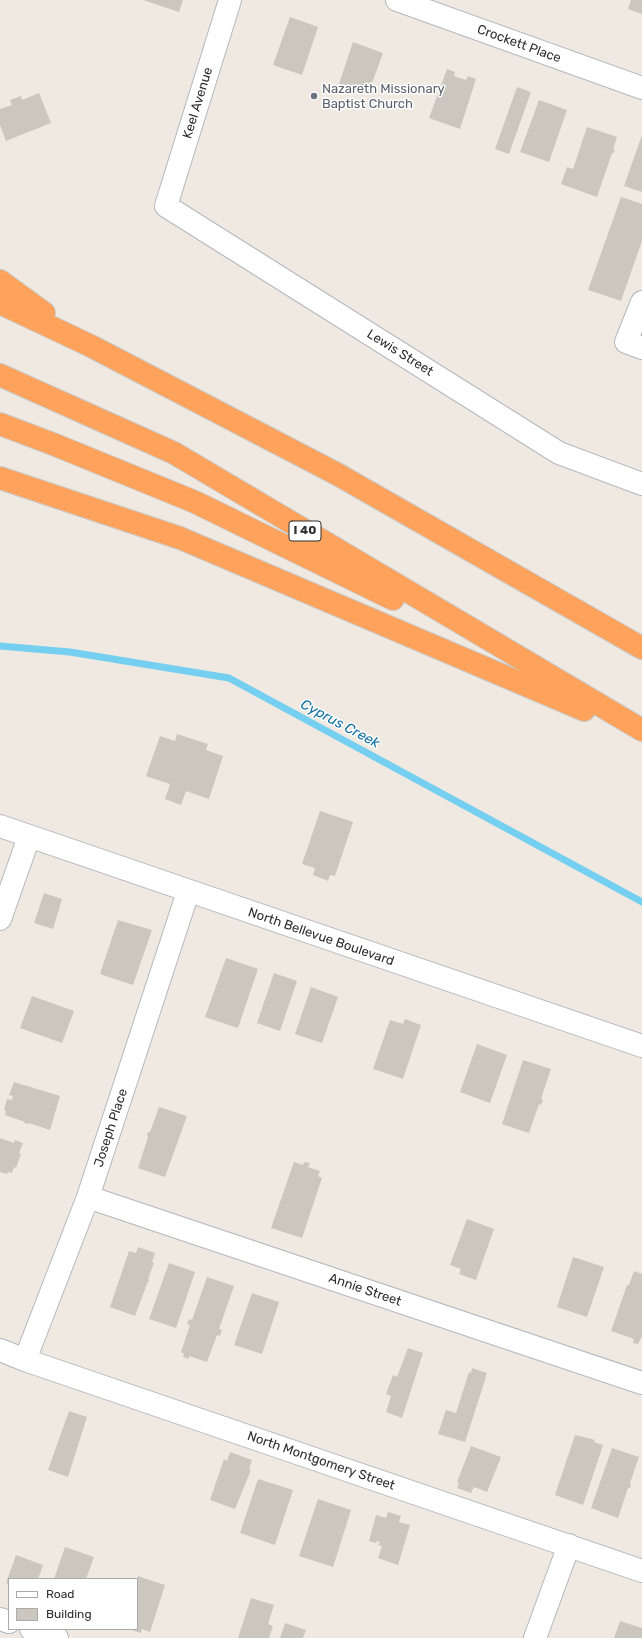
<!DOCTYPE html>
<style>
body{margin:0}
#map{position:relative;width:642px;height:1638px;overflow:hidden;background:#efe9e1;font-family:Rubik,sans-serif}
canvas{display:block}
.legend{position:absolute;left:8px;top:1578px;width:130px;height:52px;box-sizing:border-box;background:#fff;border:1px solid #ababab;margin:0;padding:5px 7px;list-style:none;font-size:12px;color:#2e2e2e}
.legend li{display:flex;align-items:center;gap:8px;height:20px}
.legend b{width:20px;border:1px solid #ababab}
</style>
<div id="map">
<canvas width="642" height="1638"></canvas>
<ul class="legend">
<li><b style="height:5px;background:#fff"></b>Road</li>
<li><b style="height:11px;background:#cbc7bf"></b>Building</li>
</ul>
</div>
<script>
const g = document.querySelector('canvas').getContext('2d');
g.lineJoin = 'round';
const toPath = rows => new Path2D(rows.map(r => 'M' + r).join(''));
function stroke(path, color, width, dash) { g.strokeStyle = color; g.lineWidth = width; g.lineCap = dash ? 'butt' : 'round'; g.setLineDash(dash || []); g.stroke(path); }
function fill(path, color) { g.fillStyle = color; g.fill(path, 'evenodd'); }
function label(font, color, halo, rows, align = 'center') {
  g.font = font + ' Rubik,sans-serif'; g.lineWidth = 3; g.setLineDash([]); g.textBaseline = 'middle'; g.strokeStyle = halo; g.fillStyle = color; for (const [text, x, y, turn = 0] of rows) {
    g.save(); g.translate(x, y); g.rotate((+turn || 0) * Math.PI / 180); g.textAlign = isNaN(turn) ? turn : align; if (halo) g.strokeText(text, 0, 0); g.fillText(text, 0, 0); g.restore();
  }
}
stroke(toPath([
 [0,646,70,652,229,678,642,902]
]), '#75cff0', 7);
fill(toPath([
 [143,0,183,0,179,12],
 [631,0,642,0,642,14,628,9],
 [290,17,318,27,302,75,273,65],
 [353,42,383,53,368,94,339,84],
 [447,69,455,72,454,76,466,80,468,76,476,79,460,129,429,118],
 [517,87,531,92,509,154,495,149],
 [39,93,51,123,6,141,0,125,0,109,12,105,10,100,21,96,22,100],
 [539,100,567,110,549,162,520,152],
 [587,127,617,137,613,150,615,150,613,154,612,153,597,197,561,184,567,167,573,169],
 [642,135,642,192,624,186],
 [621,197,642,204,642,241,621,301,588,290],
 [177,734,208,744,206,750,223,756,209,799,186,791,181,805,165,799,170,784,146,776,160,736,175,741],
 [320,811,353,822,335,876,330,875,328,881,313,875,315,868,302,864],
 [44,893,62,899,53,929,34,923],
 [118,920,152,930,133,985,100,974],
 [226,958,258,969,238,1028,205,1017],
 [274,973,297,981,280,1031,257,1023],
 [311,987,338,997,322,1043,295,1034],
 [32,996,74,1011,62,1043,20,1028],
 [405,1019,421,1025,403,1079,373,1069,390,1020,403,1024],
 [477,1044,507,1055,490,1103,460,1092],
 [523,1060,551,1069,541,1099,543,1100,541,1105,539,1104,529,1133,502,1124],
 [14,1082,60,1096,50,1130,29,1123,29,1124,24,1123,25,1122,5,1115,6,1111,4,1110,7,1099,12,1100,13,1096,9,1095],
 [159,1107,187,1116,165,1177,138,1168,148,1137,147,1136,148,1132,150,1132],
 [0,1138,14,1143,15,1140,23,1143,19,1153,21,1154,16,1168,14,1167,12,1173,8,1172,7,1174,0,1172],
 [294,1162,303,1165,304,1162,310,1163,308,1167,320,1171,318,1176,322,1178,302,1238,271,1228],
 [467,1219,494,1229,476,1280,459,1274,461,1269,450,1265],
 [138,1247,155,1253,152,1262,154,1263,148,1279,149,1280,147,1284,135,1316,110,1307,129,1251,136,1253],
 [573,1257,604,1267,587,1317,557,1307],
 [169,1263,195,1272,176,1328,149,1319],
 [634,1271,642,1274,642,1336,638,1344,633,1343,634,1339,611,1331,627,1285,629,1285],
 [207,1277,234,1286,219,1329,222,1330,220,1336,217,1335,207,1362,189,1356,189,1359,183,1357,184,1354,181,1352,190,1325,187,1324,189,1319,192,1320],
 [252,1293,279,1302,262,1354,234,1345],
 [408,1348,423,1353,402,1418,386,1412,391,1396,386,1394,393,1375,397,1377],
 [472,1368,487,1373,485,1377,486,1377,465,1442,438,1434,446,1410,456,1413,469,1372,471,1373],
 [69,1411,87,1417,68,1477,48,1470],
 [575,1435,595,1440,594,1442,603,1445,583,1505,555,1495],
 [471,1446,501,1457,487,1492,474,1487,471,1493,457,1488,459,1483,457,1482],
 [612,1448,639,1457,630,1483,631,1484,630,1488,628,1488,618,1518,591,1508],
 [230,1452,252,1460,249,1469,251,1470,235,1509,210,1500,224,1459,227,1461],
 [258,1479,293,1490,275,1545,240,1533],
 [318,1499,351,1510,333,1567,299,1556],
 [388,1512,401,1516,399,1522,410,1525,398,1565,378,1558,382,1546,378,1545,380,1542,377,1541,376,1543,369,1541,376,1515,386,1518],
 [65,1547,94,1557,86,1579,54,1579],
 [16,1555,43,1565,38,1579,9,1579,9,1584,6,1583],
 [138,1576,165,1585,150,1632,142,1629,141,1633,129,1629,137,1629,137,1581],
 [251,1598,274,1605,268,1624,273,1626,269,1638,238,1638],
 [620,1621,642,1628,642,1638,614,1638],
 [285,1623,306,1630,303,1638,280,1638]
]), '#cbc7bf');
const minor = toPath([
 [230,0,166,206,559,453,642,484],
 [397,0,642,88],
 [642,302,626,342,642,348],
 [0,826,642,1046],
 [0,919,29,837],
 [88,1197,642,1383],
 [0,1350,25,1360,642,1571],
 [25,1360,88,1197,188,892],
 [0,1619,9,1622],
 [31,1629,57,1638],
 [535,1638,569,1545]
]);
const highway = toPath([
 [0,281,44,313],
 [0,303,91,346,337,474,642,648],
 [0,375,174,453,642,730],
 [0,424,53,444,195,502,393,599],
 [0,478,180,538,584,710]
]);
stroke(minor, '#b4b7c1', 24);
stroke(highway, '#c9c9c9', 24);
stroke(minor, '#fff', 22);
stroke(highway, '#ffa35c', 22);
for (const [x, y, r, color] of [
 [314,96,4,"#6b7280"]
]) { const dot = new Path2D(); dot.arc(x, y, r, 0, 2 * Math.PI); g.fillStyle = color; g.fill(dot); stroke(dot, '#fff', 1.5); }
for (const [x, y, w] of [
 [305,531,32]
]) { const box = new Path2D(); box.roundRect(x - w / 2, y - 10, w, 20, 3); g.fillStyle = '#fff'; g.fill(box); stroke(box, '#2e2e2e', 1); }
label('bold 12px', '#2e2e2e', null, [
 ["I 40",305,531]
]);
label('13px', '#2e2e2e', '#fff', [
 ["Crockett Place",519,44,20],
 ["Keel Avenue",198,103,-73],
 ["Lewis Street",400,353,32],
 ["North Bellevue Boulevard",321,937,19],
 ["Joseph Place",111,1128,-72],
 ["Annie Street",365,1290,19],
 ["North Montgomery Street",321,1461,19]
]);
label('13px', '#5b616d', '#fff', [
 ["Nazareth Missionary",322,89],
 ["Baptist Church",322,104]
], 'left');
label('italic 14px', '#0d6fa3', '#fff', [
 ["Cyprus Creek",340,724,28]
]);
</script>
